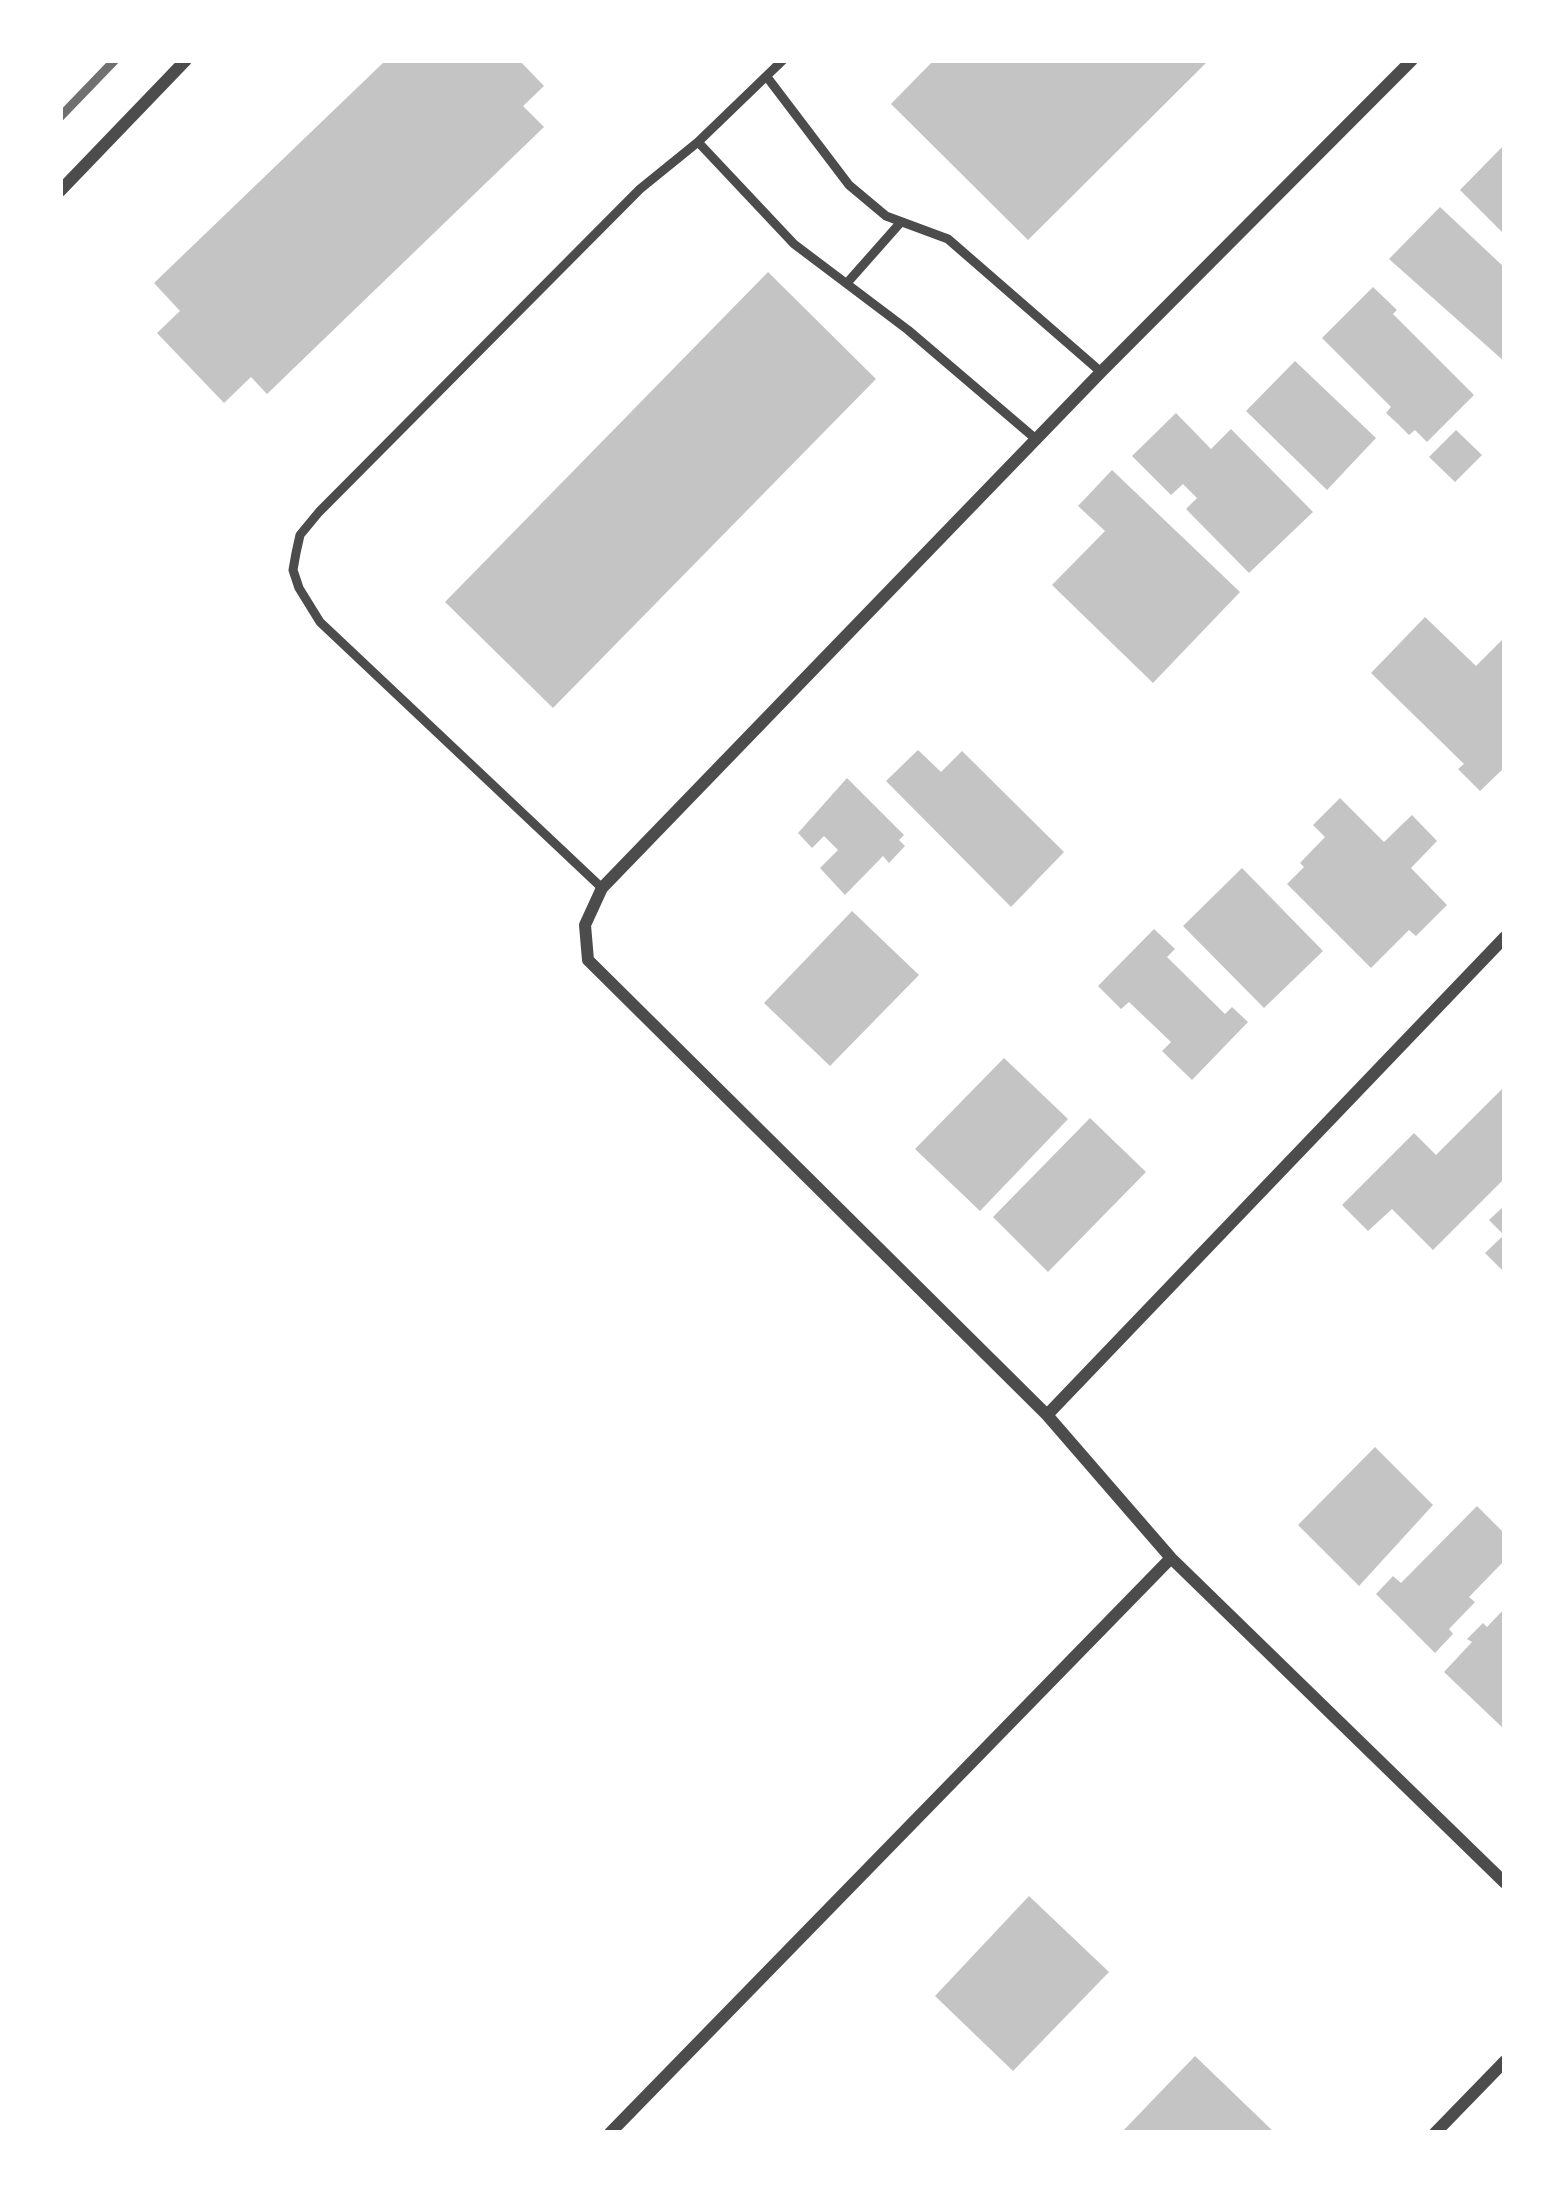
<!DOCTYPE html>
<style>
body{margin:0}
#map{position:relative;width:1565px;height:2193px;overflow:hidden;background:#fff;font-family:"Space Grotesk",sans-serif}
canvas{display:block}
.frame{position:absolute;inset:0;border:63px solid #fff;pointer-events:none}
</style>
<div id="map">
<canvas width="1565" height="2193"></canvas>
<div class="frame"></div>
</div>
<script>
const g = document.querySelector('canvas').getContext('2d');
g.lineJoin = 'round';
function fill(path, color) { g.fillStyle = color; g.fill(path, 'evenodd'); }
const toPath = rows => new Path2D(rows.map(r => 'M' + r).join(''));
function stroke(path, color, width, dash) { g.strokeStyle = color; g.lineWidth = width; g.lineCap = dash ? 'butt' : 'round'; g.setLineDash(dash || []); g.stroke(path); }
fill(toPath([
 [386,60,519,60,544,86,523,106,544,127,267,394,251,377,224,403,157,333,180,311,154,283],
 [934,60,1209,60,1028,240,891,104],
 [1505,144,1505,235,1460,190],
 [1440,207,1505,268,1505,362,1389,259],
 [768,272,876,379,553,708,445,602],
 [1373,287,1397,310,1393,314,1474,395,1427,442,1415,430,1409,435,1398,424,1386,413,1391,407,1322,338],
 [1295,361,1376,438,1327,490,1246,411],
 [1176,413,1211,449,1231,429,1313,512,1249,573,1186,509,1197,498,1183,484,1171,495,1132,456],
 [1456,430,1482,455,1455,482,1429,457],
 [1112,470,1240,592,1153,683,1052,585,1105,531,1078,506],
 [1425,617,1476,666,1505,637,1505,767,1480,791,1458,769,1464,764,1371,673],
 [918,750,941,772,962,751,1064,852,1011,907,886,781],
 [847,778,904,835,899,840,905,846,889,863,883,856,845,895,820,868,838,850,824,836,812,848,798,833],
 [1340,798,1384,842,1412,815,1437,841,1411,868,1447,905,1416,936,1409,930,1371,968,1287,884,1304,867,1300,863,1325,837,1313,825],
 [1242,868,1323,951,1264,1008,1183,926],
 [852,911,919,975,830,1066,764,1003],
 [1154,929,1175,949,1167,957,1225,1014,1232,1007,1248,1022,1192,1080,1162,1051,1171,1042,1129,1002,1121,1009,1098,986],
 [1004,1058,1068,1119,980,1211,915,1149],
 [1505,1086,1505,1178,1433,1250,1392,1209,1368,1231,1342,1205,1414,1133,1436,1155],
 [1090,1118,1146,1172,1048,1272,993,1217],
 [1505,1205,1505,1273,1485,1253,1504,1235,1489,1220],
 [1375,1447,1433,1505,1359,1586,1298,1525],
 [1477,1506,1505,1534,1505,1560,1469,1597,1475,1602,1449,1629,1453,1634,1435,1653,1376,1594,1393,1576,1401,1583],
 [1505,1608,1505,1730,1444,1672,1472,1642,1467,1639,1483,1623,1487,1627],
 [1029,1896,1109,1972,1013,2071,935,1996],
 [1195,2056,1275,2133,1121,2133]
]), '#c4c4c4');
stroke(toPath([
 [767,77,849,185,886,216,948,239,1101,372],
 [698,142,794,244,908,330,1037,440],
 [847,283,901,222],
 [602,888,320,622,299,588,293,570,296,553,300,535,319,512,640,189,698,142,783,60]
]), '#4c4c4c', 9);
stroke(toPath([
 [1412,60,1101,372,602,888,585,925,588,960,1047,1415,1171,1558,1505,1883],
 [60,191,186,60],
 [1047,1415,1505,937],
 [610,2133,1171,1558],
 [1435,2133,1505,2061]
]), '#4c4c4c', 12);
stroke(toPath([
 [60,117,115,60]
]), '#707070', 9);
</script>
